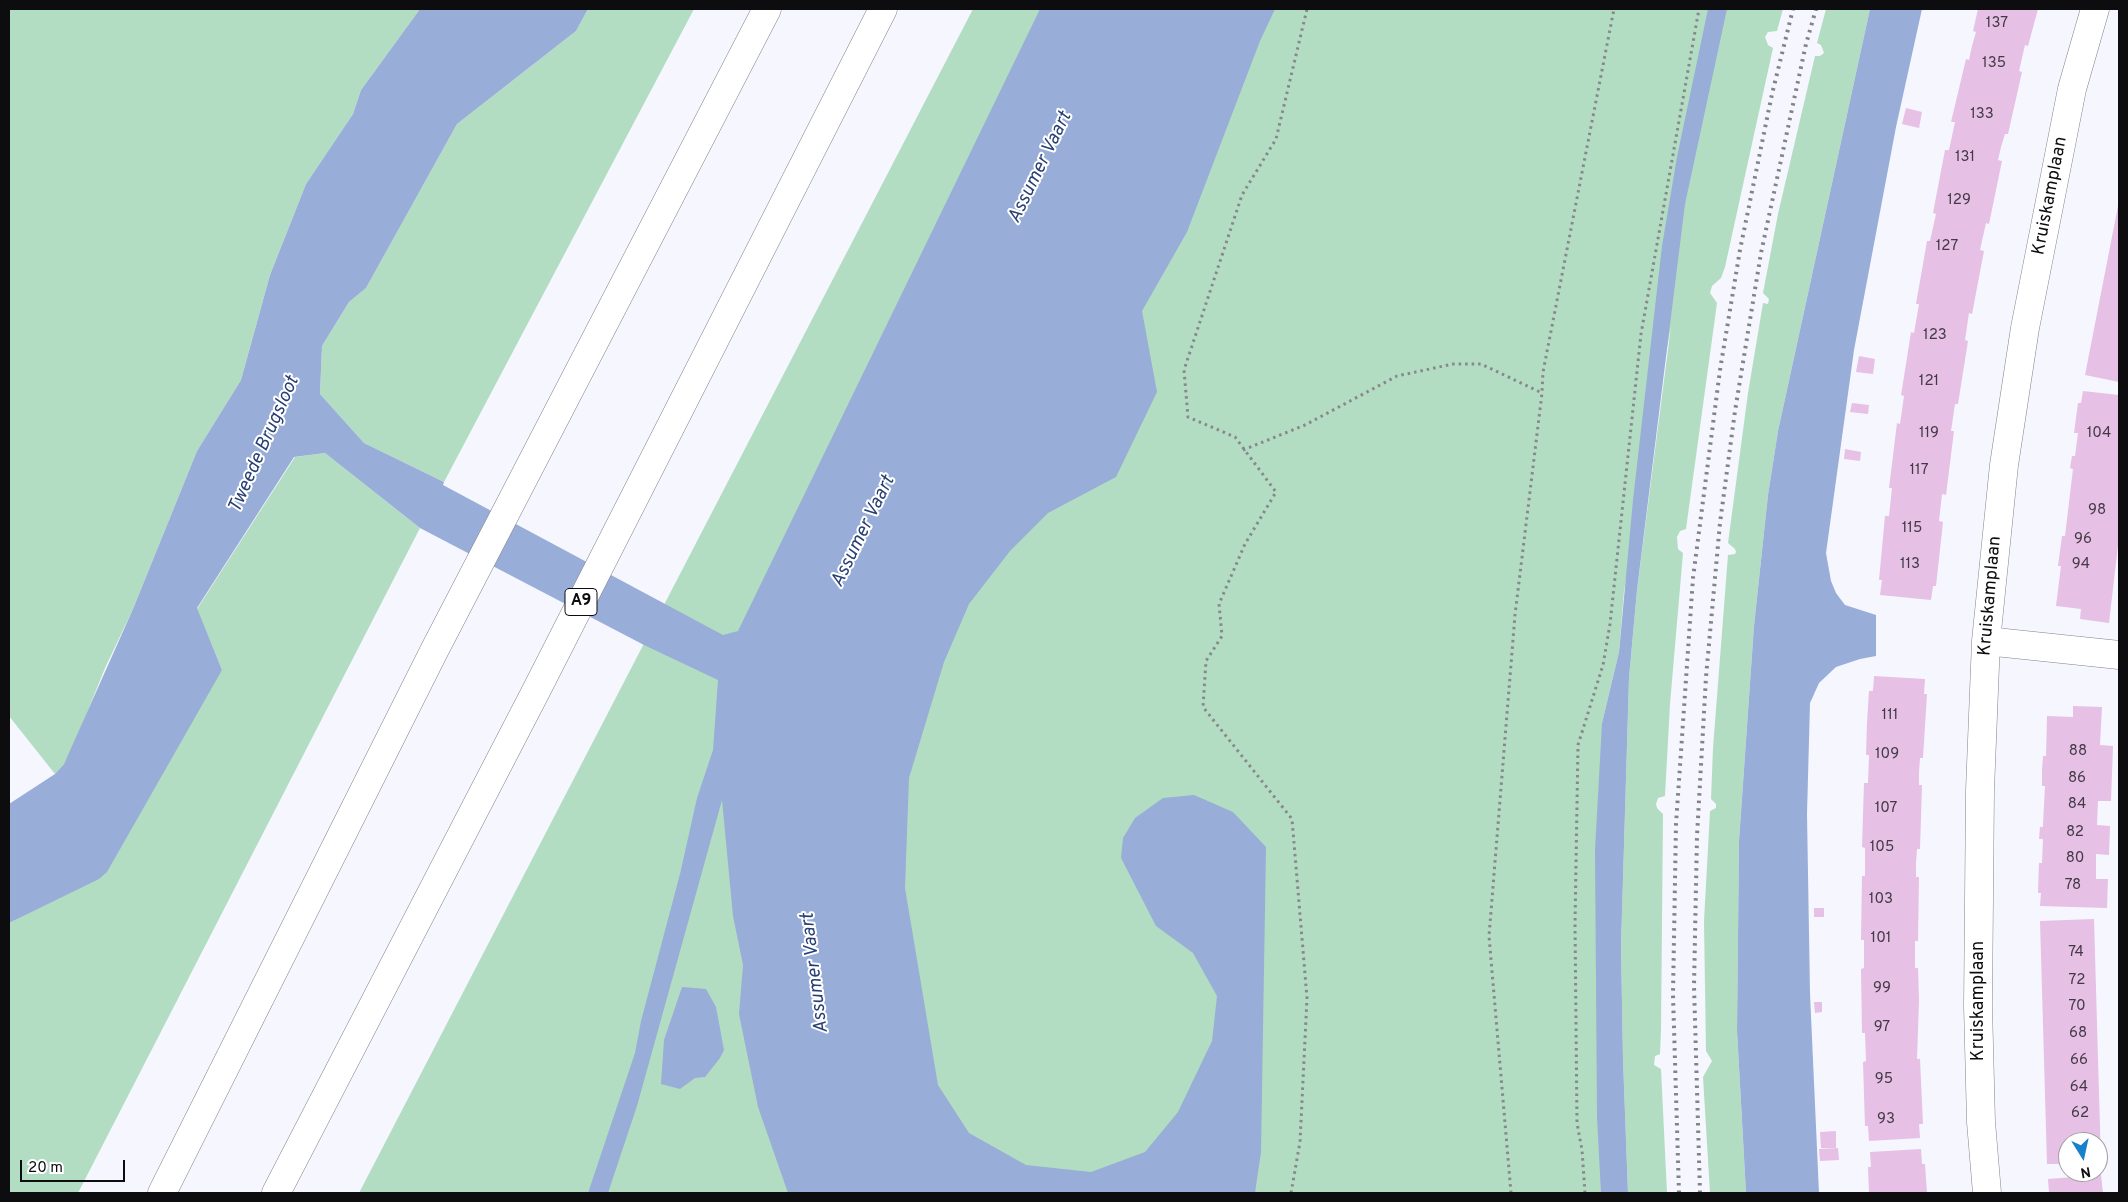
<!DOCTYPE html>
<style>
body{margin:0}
#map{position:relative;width:2128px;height:1202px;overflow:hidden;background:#f5f6fe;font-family:Overpass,sans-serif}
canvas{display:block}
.frame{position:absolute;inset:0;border:10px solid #0d0d10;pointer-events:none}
.north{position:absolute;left:2058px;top:1132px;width:50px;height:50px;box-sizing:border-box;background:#fff;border:1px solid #9e9e9f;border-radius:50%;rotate:170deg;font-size:14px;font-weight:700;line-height:20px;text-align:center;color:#0d0d10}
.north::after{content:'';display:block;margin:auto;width:18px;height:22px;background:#1781cb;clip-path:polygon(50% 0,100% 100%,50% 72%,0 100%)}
.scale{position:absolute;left:20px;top:1160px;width:105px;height:22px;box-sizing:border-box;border:2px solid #0d0d10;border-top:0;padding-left:6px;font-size:15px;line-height:18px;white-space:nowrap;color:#0d0d10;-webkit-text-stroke:4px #fff;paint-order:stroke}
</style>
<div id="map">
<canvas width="2128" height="1202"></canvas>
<div class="frame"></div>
<div class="north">N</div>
<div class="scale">20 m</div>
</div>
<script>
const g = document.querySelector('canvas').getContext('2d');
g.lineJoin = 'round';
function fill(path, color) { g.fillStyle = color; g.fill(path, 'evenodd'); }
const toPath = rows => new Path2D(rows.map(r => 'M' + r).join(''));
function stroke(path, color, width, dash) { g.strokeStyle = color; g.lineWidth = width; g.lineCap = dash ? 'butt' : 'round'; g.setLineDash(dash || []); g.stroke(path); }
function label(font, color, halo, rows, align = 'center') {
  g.font = font + ' Overpass,sans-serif'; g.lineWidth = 4; g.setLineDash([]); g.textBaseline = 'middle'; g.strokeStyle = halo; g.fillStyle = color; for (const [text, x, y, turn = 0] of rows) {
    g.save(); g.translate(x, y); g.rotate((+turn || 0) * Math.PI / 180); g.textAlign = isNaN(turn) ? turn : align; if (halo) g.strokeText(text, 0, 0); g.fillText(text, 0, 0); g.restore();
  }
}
fill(toPath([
 [9,9,420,9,361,90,353,114,306,184,270,275,241,380,197,451,133,609,105,668,76,740,64,764,55,774,9,716],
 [588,9,694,9,444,482,364,443,320,394,322,346,349,302,366,288,457,124,576,31],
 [973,9,1783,9,1777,31,1768,32,1765,37,1768,45,1773,48,1725,267,1721,278,1712,286,1710,293,1717,303,1686,529,1680,531,1677,537,1678,549,1683,553,1670,704,1665,796,1658,798,1656,804,1657,808,1663,814,1661,1030,1660,1054,1655,1056,1654,1065,1661,1069,1667,1193,1628,1193,1623,1060,1621,946,1629,678,1637,590,1671,326,1624,591,1619,652,1602,723,1626,1193,359,1193],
 [1826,9,1870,9,1778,431,1768,495,1754,626,1739,841,1737,1030,1746,1193,1710,1193,1703,1077,1712,1061,1706,1051,1704,921,1710,811,1716,808,1716,804,1711,799,1713,748,1728,555,1735,554,1736,552,1735,549,1728,543,1748,393,1763,303,1768,304,1769,299,1763,293,1778,214,1815,56,1820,56,1824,53,1821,45,1817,43],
 [325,453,420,528,78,1193,9,1193,9,923,36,909,222,670,197,609,295,457]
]), '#b3ddc2');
fill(toPath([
 [420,9,588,9,576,31,457,124,366,288,349,302,322,346,320,394,364,443,444,482,443,485,723,635,738,631,1040,9,1275,9,1260,41,1187,232,1142,311,1157,392,1116,477,1048,513,1010,551,969,604,944,662,909,778,905,888,938,1085,969,1133,1026,1165,1091,1172,1145,1152,1178,1112,1212,1041,1217,996,1193,953,1156,926,1121,858,1123,838,1135,818,1163,798,1194,795,1233,812,1266,847,1261,1152,1255,1193,788,1193,758,1107,739,1014,743,965,733,916,722,800,637,1106,608,1193,588,1193,635,1053,641,1021,680,874,697,798,713,750,718,680,644,645,420,528,325,453,294,457,197,608,222,670,107,872,99,879,9,923,9,804,55,774,64,764,133,609,197,451,241,380,270,275,306,184,353,114,361,90],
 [1708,9,1727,9,1685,204,1637,590,1629,678,1621,946,1623,1060,1628,1193,1601,1193,1597,1117,1595,850,1602,723,1619,652,1633,500,1662,246,1677,157],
 [1870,9,1922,9,1896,127,1854,350,1826,553,1831,581,1836,593,1845,605,1876,615,1876,656,1860,659,1836,667,1819,683,1810,703,1807,814,1810,994,1819,1193,1746,1193,1737,1030,1739,841,1754,626,1768,495,1778,431],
 [682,987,706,989,716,1007,724,1050,720,1058,705,1077,695,1078,680,1089,661,1084,664,1040]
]), '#98add7');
fill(toPath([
 [1978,9,2038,9,2028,46,2025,45,2019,71,2022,72,2008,134,2005,134,2001,147,1998,160,2002,161,1989,224,1986,223,1980,250,1984,251,1972,314,1969,313,1965,340,1968,341,1958,404,1955,404,1951,431,1954,431,1946,495,1942,494,1939,521,1943,522,1936,586,1933,586,1931,600,1880,595,1882,580,1879,580,1885,516,1889,516,1892,488,1889,488,1897,423,1900,424,1904,396,1901,395,1906,364,1911,332,1914,333,1919,304,1916,304,1927,241,1930,241,1936,214,1933,213,1945,150,1949,150,1955,122,1951,122,1966,59,1969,60,1972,46,1976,32,1973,31],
 [1906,108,1922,112,1919,128,1902,124],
 [2118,206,2119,206,2119,382,2085,375],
 [1859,356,1875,359,1873,374,1856,372],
 [2083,391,2119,395,2119,537,2109,623,2080,619,2081,609,2056,606,2061,566,2058,566,2062,536,2065,536,2073,469,2070,468,2072,456,2075,456,2078,433,2074,433,2078,403,2081,403],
 [1852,403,1869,405,1868,414,1850,412],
 [1845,449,1861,452,1860,461,1844,459],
 [1874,676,1925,679,1924,694,1927,694,1923,758,1920,758,1919,772,1919,785,1922,785,1920,849,1917,849,1916,863,1916,877,1919,877,1918,941,1915,941,1915,968,1918,968,1919,1000,1917,1059,1920,1059,1923,1124,1919,1124,1920,1138,1869,1141,1868,1126,1865,1126,1863,1062,1866,1061,1865,1033,1862,1033,1861,969,1864,968,1864,940,1861,940,1862,876,1865,876,1865,848,1862,847,1864,783,1868,783,1869,755,1866,755,1867,723,1869,691,1873,691],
 [2073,706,2102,707,2100,745,2113,746,2111,801,2098,801,2097,825,2110,826,2109,855,2096,854,2096,879,2108,879,2107,908,2040,906,2041,893,2038,893,2039,863,2042,863,2043,839,2039,839,2040,827,2043,827,2043,824,2045,786,2042,786,2042,771,2043,756,2046,756,2047,716,2073,717],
 [1814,908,1824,908,1824,917,1814,917],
 [2094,919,2101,1163,2098,1163,2098,1142,2068,1142,2068,1164,2047,1164,2040,921],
 [1814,1002,1822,1002,1822,1012,1815,1013],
 [1836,1131,1836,1148,1821,1148,1820,1132],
 [1838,1148,1839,1160,1820,1161,1819,1149],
 [1921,1149,1922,1164,1925,1164,1927,1193,1869,1193,1868,1167,1871,1167,1870,1152],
 [2101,1175,2103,1193,2049,1193,2048,1179]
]), '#e6c0e5');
const street = toPath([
 [1986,641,2119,655],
 [1987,1193,1981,1122,1978,1006,1980,790,1986,641,2004,465,2025,328,2072,89,2095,9]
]);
const highway = toPath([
 [162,1193,434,651,767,9],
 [276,1193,536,691,883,9]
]);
stroke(street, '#82838c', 29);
stroke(highway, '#82838c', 29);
stroke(toPath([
 [1243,450,1305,425,1397,376,1453,364,1481,364,1542,393],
 [1291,1193,1300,1142,1307,998,1292,819,1203,707,1206,661,1222,636,1219,604,1245,544,1276,492,1235,437,1188,417,1184,370,1242,195,1276,139,1307,9],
 [1511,1193,1489,936,1515,615,1542,393,1543,372,1614,9],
 [1585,1193,1582,1150,1577,1123,1575,924,1578,745,1603,665,1610,624,1641,334,1699,9]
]), '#87878d', 3, [2.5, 4]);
stroke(street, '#fff', 28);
stroke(highway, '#fff', 28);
stroke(toPath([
 [1679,1193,1673,995,1676,824,1693,578,1720,370,1740,250,1772,94,1793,9],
 [1700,1193,1694,986,1697,836,1706,677,1720,523,1735,411,1761,253,1806,44,1816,9]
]), '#828388', 4, [2.5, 5]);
label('15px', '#433a45', null, [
 ["137",1997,24],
 ["135",1994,64],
 ["133",1982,115],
 ["131",1965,158],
 ["129",1959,201],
 ["127",1947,247],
 ["123",1935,336],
 ["121",1929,382],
 ["119",1929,434],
 ["104",2099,434],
 ["117",1919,471],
 ["98",2097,511],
 ["115",1912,529],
 ["96",2083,540],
 ["113",1910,565],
 ["94",2081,565],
 ["111",1890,716],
 ["88",2078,752],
 ["109",1887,755],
 ["86",2077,779],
 ["84",2077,805],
 ["107",1886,809],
 ["82",2075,833],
 ["105",1882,848],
 ["80",2075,859],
 ["78",2073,886],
 ["103",1881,900],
 ["101",1881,939],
 ["74",2076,953],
 ["72",2077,981],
 ["99",1882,989],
 ["70",2077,1007],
 ["97",1882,1028],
 ["68",2078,1034],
 ["66",2079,1061],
 ["95",1884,1080],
 ["64",2079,1088],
 ["62",2080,1114],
 ["93",1886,1120]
]);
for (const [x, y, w] of [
 [581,602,32]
]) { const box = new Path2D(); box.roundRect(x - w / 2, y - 13.5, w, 27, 4); g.fillStyle = '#fff'; g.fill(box); stroke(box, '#0d0d10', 1); }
label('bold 16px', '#0d0d10', null, [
 ["A9",581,602]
]);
label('18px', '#0d0d10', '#fff', [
 ["Kruiskamplaan",2051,196,-79],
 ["Kruiskamplaan",1991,596,-85],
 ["Kruiskamplaan",1979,1001,-90]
]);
label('italic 19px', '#294075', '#fff', [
 ["Assumer Vaart",1041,168,-64],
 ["Tweede Brugsloot",265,445,-66],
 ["Assumer Vaart",864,532,-64],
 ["Assumer Vaart",816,973,-97]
]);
</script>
